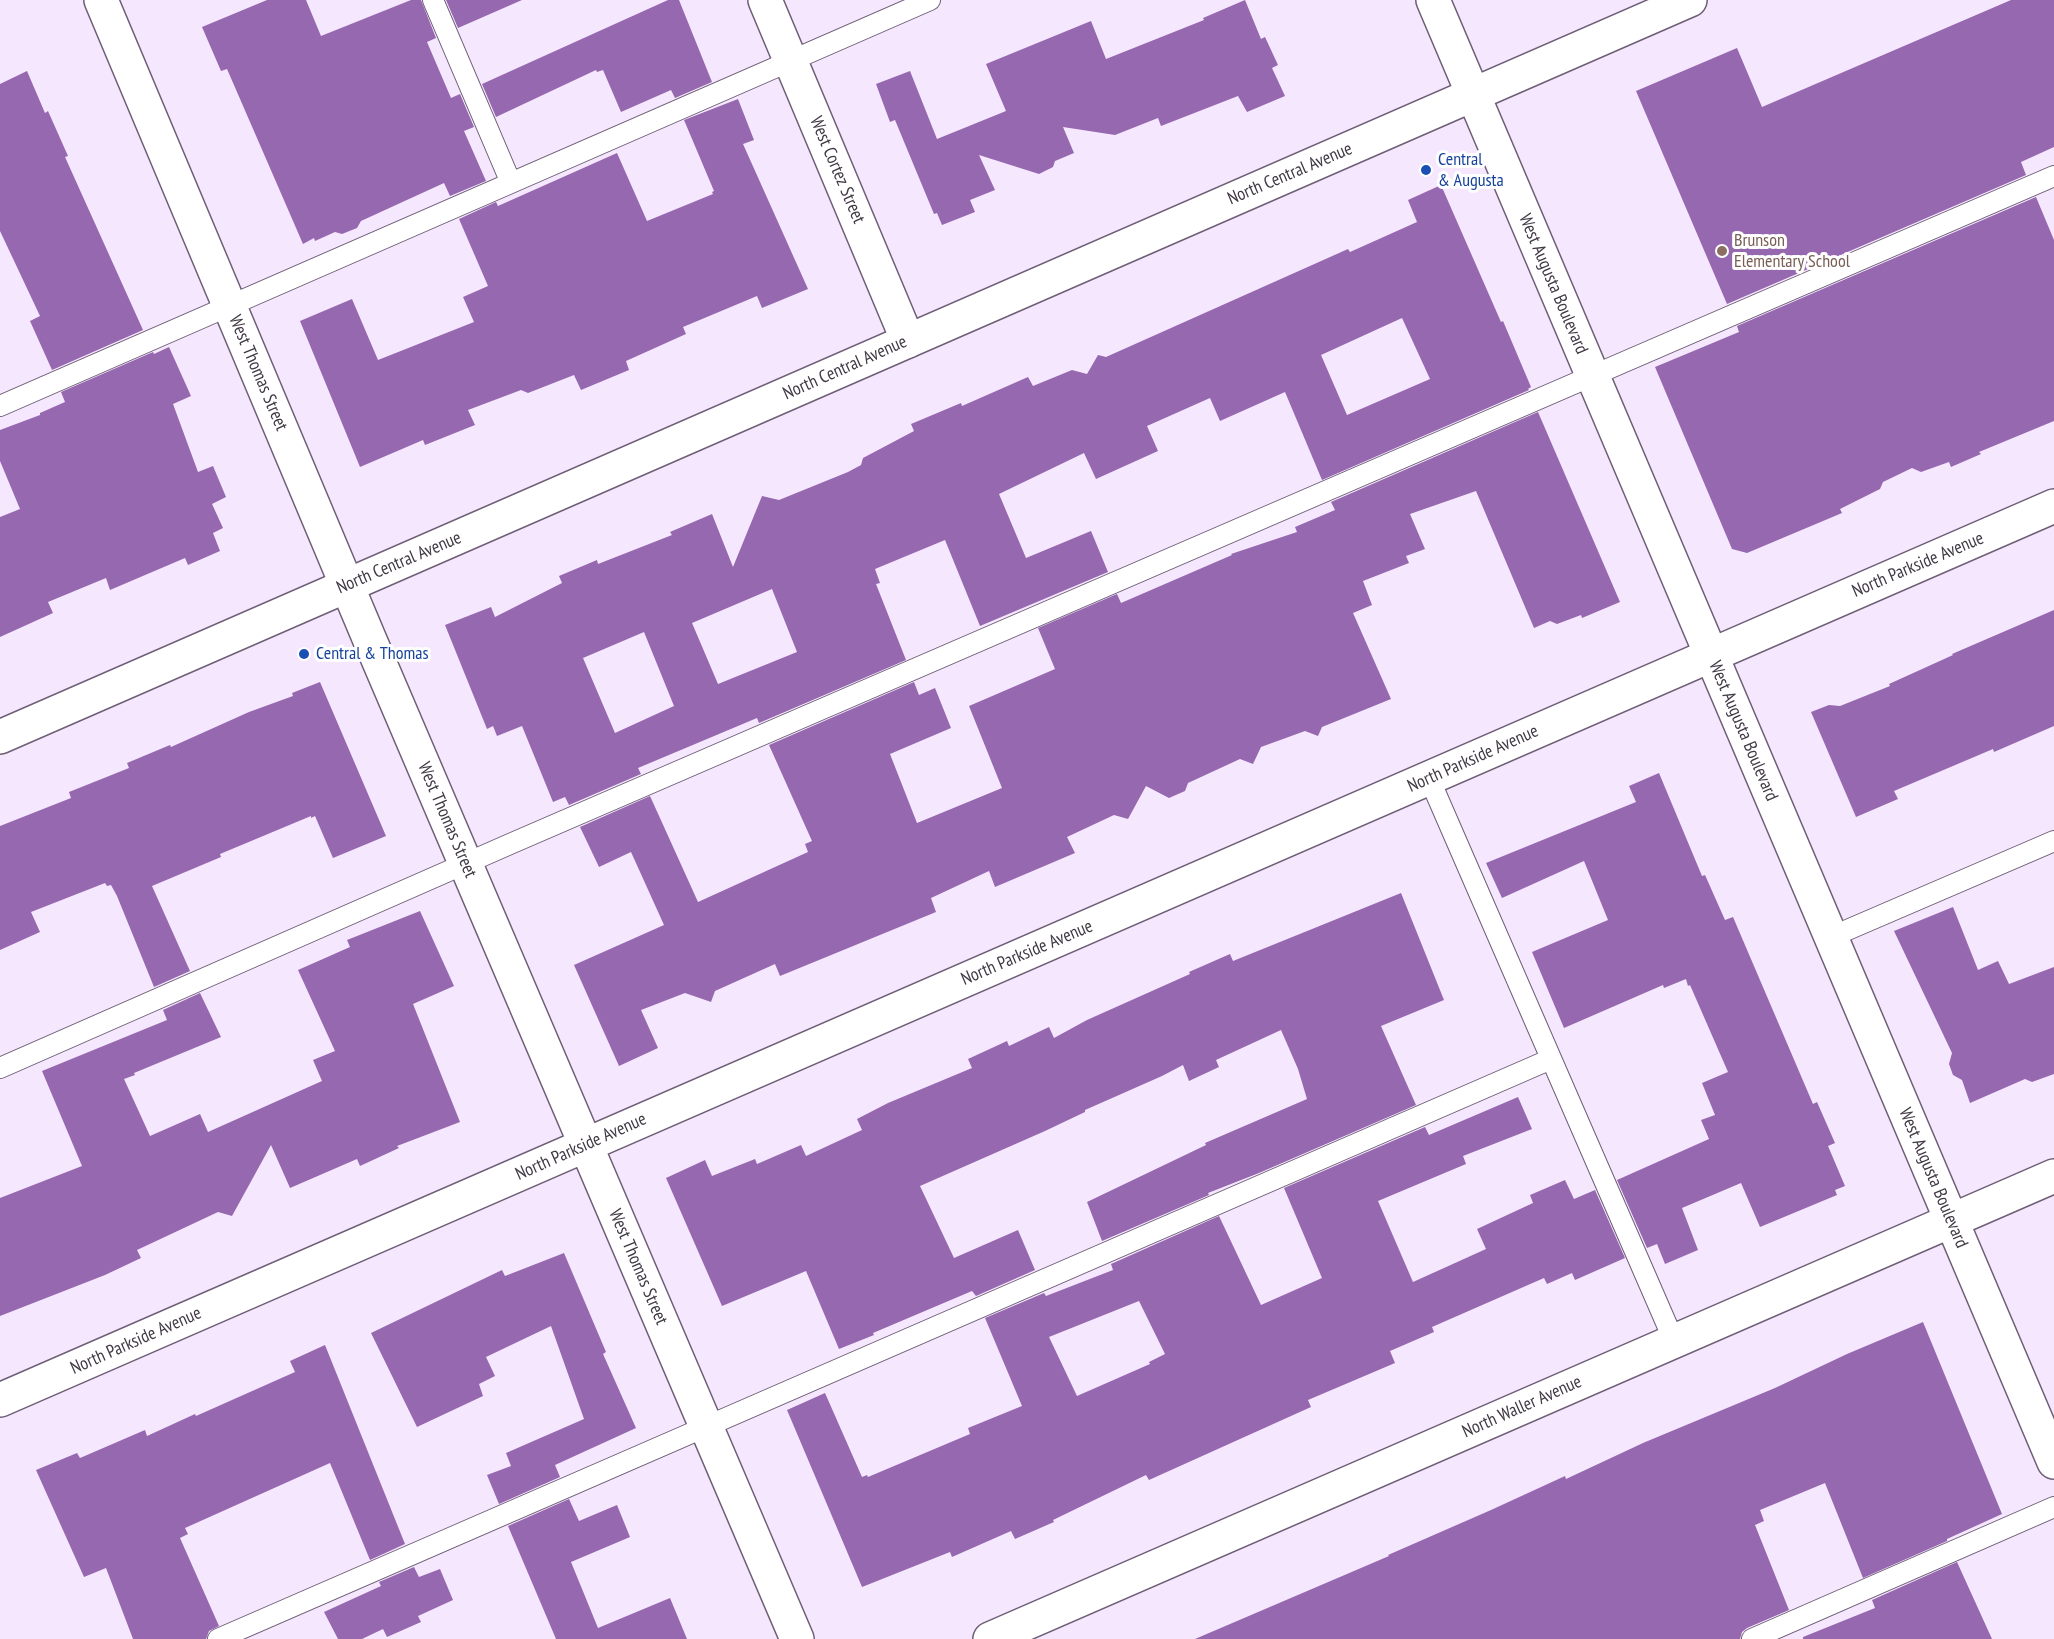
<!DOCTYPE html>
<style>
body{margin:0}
canvas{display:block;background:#f5e7fd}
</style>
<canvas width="2054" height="1639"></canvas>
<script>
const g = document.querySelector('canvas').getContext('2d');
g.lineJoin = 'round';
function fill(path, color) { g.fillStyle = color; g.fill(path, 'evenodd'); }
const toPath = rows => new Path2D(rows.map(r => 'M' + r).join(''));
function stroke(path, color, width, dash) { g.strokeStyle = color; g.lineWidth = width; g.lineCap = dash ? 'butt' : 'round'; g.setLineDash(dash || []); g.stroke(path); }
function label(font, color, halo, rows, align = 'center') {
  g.font = font + ' "PT Sans Narrow",sans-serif'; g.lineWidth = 6; g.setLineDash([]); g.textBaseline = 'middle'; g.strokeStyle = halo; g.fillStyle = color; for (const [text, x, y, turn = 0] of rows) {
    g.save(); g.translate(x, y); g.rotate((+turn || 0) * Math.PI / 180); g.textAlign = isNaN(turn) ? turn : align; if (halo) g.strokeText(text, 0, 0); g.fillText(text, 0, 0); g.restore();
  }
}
fill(toPath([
 [267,0,306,0,321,36,411,0,421,0,436,38,427,42,451,98,460,94,474,127,464,131,486,181,450,196,444,183,361,221,357,228,342,234,335,232,315,241,314,238,303,244,227,69,221,71,202,27],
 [446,0,522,0,458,28],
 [668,0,679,0,712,82,675,98,671,90,621,112,603,70,597,72,596,70,496,117,482,84],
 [1245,0,1261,39,1265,37,1278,65,1272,68,1285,96,1247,112,1238,96,1161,126,1158,118,1115,135,1063,127,1074,153,1055,161,1053,167,1039,174,979,155,995,190,970,200,975,212,942,225,937,213,934,214,895,120,890,122,876,84,910,71,937,139,1006,111,986,64,1091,21,1106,59,1204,20,1203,18],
 [2011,0,2054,0,2054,147,2021,162,2026,175,1727,304,1636,91,1737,48,1762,107],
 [27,71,45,113,48,111,68,156,65,157,143,330,52,370,30,321,40,316,0,231,0,84],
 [738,99,754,140,743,144,808,289,762,308,757,296,683,327,686,334,626,361,629,370,581,390,574,375,528,393,521,390,468,410,475,425,425,445,423,440,360,467,300,321,352,299,378,360,474,322,463,297,488,286,459,219,496,202,498,206,617,153,647,221,713,194,712,192,714,191,684,120],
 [1441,185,1501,322,1503,321,1531,387,1528,389,1529,390,1322,480,1285,392,1220,421,1210,398,1147,426,1158,451,1096,479,1084,453,999,494,1026,558,1091,531,1108,572,980,626,945,540,875,569,880,583,876,584,906,660,759,723,757,718,638,768,641,774,569,805,565,797,553,802,522,726,497,736,493,726,487,729,445,625,491,607,495,617,562,583,559,576,597,560,598,564,672,535,670,532,712,514,733,567,762,496,779,500,848,472,861,465,863,458,914,431,911,424,961,403,962,406,1028,377,1033,386,1072,370,1087,374,1098,355,1106,357,1348,249,1350,252,1417,222,1408,200],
 [1402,318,1430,379,1347,415,1321,355],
 [772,589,797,652,718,684,692,623],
 [644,632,674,706,615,733,583,658],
 [2036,197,2054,240,2054,421,1979,452,1981,454,1951,467,1949,462,1921,472,1912,468,1883,482,1880,489,1840,509,1842,513,1747,553,1732,549,1655,367,1739,332,1737,326],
 [169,347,191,396,173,404,198,472,213,466,226,497,212,504,223,528,213,533,220,551,188,565,185,558,110,590,106,578,48,602,53,613,0,637,0,517,20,509,0,461,0,430,40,415,40,413,65,402,61,392,153,352,154,354],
 [1538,412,1620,602,1582,618,1581,615,1557,624,1550,621,1534,628,1476,491,1410,514,1425,549,1406,556,1409,563,1363,581,1372,605,1353,613,1391,699,1322,727,1318,736,1305,731,1261,747,1253,764,1240,759,1188,783,1185,791,1169,798,1146,786,1128,819,1114,815,1067,837,1075,853,995,887,989,871,931,898,936,912,780,976,775,964,715,991,711,1002,685,993,641,1010,658,1048,619,1066,574,965,664,925,631,852,599,867,580,827,650,796,698,902,808,852,805,844,812,841,769,745,914,682,919,695,935,688,951,728,890,754,917,823,1002,788,969,706,1055,669,1038,628,1117,594,1121,603,1232,555,1231,554,1297,532,1295,527,1335,510,1331,502],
 [2054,610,2054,726,1994,752,1993,749,1894,791,1898,799,1856,817,1811,712,1829,705,1840,706,1890,686,1889,684,1953,655,1952,654],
 [320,682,386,836,333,858,315,816,311,818,311,816,220,854,221,857,152,886,190,971,154,987,117,896,111,885,107,886,105,883,31,912,40,932,0,950,0,826,71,798,69,792,129,768,127,763,170,745,171,747,249,712,293,696,292,693],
 [1659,773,1702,876,1705,875,1725,920,1733,917,1813,1104,1817,1102,1835,1143,1828,1146,1845,1186,1835,1190,1837,1195,1760,1227,1741,1183,1682,1208,1698,1250,1665,1264,1657,1244,1647,1248,1617,1180,1709,1139,1701,1120,1715,1115,1702,1083,1728,1072,1690,985,1688,986,1686,979,1664,988,1663,985,1564,1028,1532,952,1608,920,1584,861,1502,898,1486,863,1636,802,1629,786],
 [1401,893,1444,1000,1381,1026,1416,1105,1259,1173,1208,1193,1209,1195,1102,1241,1087,1202,1206,1145,1205,1143,1307,1099,1298,1069,1281,1030,1216,1060,1219,1067,1189,1081,1183,1065,1162,1076,1085,1110,1085,1112,1045,1131,920,1186,954,1258,1018,1230,1035,1270,976,1296,972,1291,873,1333,874,1335,839,1349,806,1271,722,1306,666,1178,705,1160,712,1176,755,1159,757,1164,801,1145,806,1156,862,1130,857,1119,888,1103,972,1068,968,1059,1007,1041,1009,1046,1049,1027,1054,1038,1087,1020,1190,974,1189,972,1230,954,1233,961],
 [1953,907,1978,970,1998,961,2009,984,2054,967,2054,1074,2032,1082,2025,1079,1970,1103,1962,1080,1953,1075,1949,1064,1952,1053,1894,931],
 [420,911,454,986,413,1004,460,1122,397,1146,399,1148,360,1166,357,1159,290,1188,271,1145,232,1216,218,1212,137,1250,141,1258,105,1275,0,1316,0,1198,82,1166,42,1071,167,1020,163,1010,200,993,221,1037,134,1073,135,1075,124,1079,150,1136,200,1114,208,1132,322,1081,313,1060,335,1051,298,970,350,947,347,940],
 [1518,1097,1532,1129,1463,1156,1466,1164,1378,1201,1413,1282,1486,1249,1477,1229,1533,1203,1530,1195,1565,1180,1574,1199,1595,1190,1625,1258,1575,1280,1572,1273,1547,1284,1544,1278,1432,1327,1434,1332,1390,1351,1395,1363,1308,1400,1311,1407,1149,1480,1146,1475,1053,1520,1054,1522,1015,1539,1011,1531,952,1557,950,1552,862,1587,787,1410,825,1393,862,1477,867,1475,868,1477,970,1434,968,1428,1022,1406,985,1318,1044,1293,1046,1296,1113,1270,1111,1264,1219,1216,1261,1305,1322,1278,1284,1188,1425,1127,1429,1135],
 [1139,1301,1165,1354,1149,1362,1150,1364,1077,1396,1049,1337],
 [564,1253,606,1352,603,1354,636,1428,555,1465,560,1477,499,1504,487,1475,511,1466,506,1453,584,1419,551,1326,486,1357,495,1376,479,1384,483,1396,417,1427,371,1333,502,1270,505,1276],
 [1923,1322,2002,1514,1947,1539,1947,1541,1863,1578,1825,1483,1760,1510,1764,1521,1755,1525,1789,1610,1747,1628,1742,1632,1740,1639,1195,1639,1389,1556,1388,1555,1491,1510,1565,1476,1566,1479,1643,1443,1775,1388,1847,1354],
 [325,1345,405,1544,370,1560,330,1463,185,1528,188,1534,180,1538,219,1626,209,1631,206,1639,133,1639,106,1568,84,1577,36,1470,77,1453,80,1458,145,1430,147,1436,195,1414,196,1416,295,1372,290,1361],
 [569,1499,579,1521,617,1505,630,1537,571,1562,598,1628,670,1598,687,1639,556,1639,508,1526],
 [1957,1562,1992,1639,1803,1639,1803,1637,1875,1608,1872,1600],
 [414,1567,419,1577,440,1569,453,1600,418,1616,421,1622,387,1637,383,1629,362,1639,338,1639,324,1612,381,1586,379,1582]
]), '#9668b0');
const service = toPath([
 [433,0,511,183],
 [0,406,930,0],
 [1429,778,1674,1341],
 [1831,937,2054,841],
 [0,1068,510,844,2054,176],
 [218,1639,1551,1059],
 [1752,1639,2054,1507]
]);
const minor = toPath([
 [101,0,369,638,797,1639],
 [765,0,908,341],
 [0,1400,2054,506],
 [990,1639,2054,1176]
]);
const tertiary = toPath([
 [1433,0,2054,1462],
 [0,737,1690,0]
]);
stroke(service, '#6e5e76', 22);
stroke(minor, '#6e5e76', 36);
stroke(tertiary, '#6e5e76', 36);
stroke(service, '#fff', 20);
stroke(minor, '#fff', 33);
stroke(tertiary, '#fff', 33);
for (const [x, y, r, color] of [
 [1426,170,6,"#1a4fb4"],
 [1722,251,6,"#8d6e63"],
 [304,654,6,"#1a4fb4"]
]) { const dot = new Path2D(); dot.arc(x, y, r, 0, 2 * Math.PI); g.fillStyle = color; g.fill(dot); stroke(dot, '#fff', 2); }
label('18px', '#164399', '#fff', [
 ["Central",1438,160],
 ["& Augusta",1438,181],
 ["Central & Thomas",316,654]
], 'left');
label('18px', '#403944', '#fff', [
 ["West Cortez Street",837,170,67],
 ["North Central Avenue",1290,174,-23],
 ["West Augusta Boulevard",1553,284,67],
 ["North Central Avenue",845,368,-24],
 ["West Thomas Street",258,373,67],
 ["North Central Avenue",399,563,-23],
 ["North Parkside Avenue",1918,565,-23],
 ["West Augusta Boulevard",1743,731,67],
 ["North Parkside Avenue",1473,759,-24],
 ["West Thomas Street",447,820,67],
 ["North Parkside Avenue",1027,953,-23],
 ["North Parkside Avenue",581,1147,-24],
 ["West Augusta Boulevard",1933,1178,67],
 ["West Thomas Street",638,1267,67],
 ["North Parkside Avenue",136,1341,-24],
 ["North Waller Avenue",1522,1407,-24]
]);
label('18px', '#785e54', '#fff', [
 ["Brunson",1734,241],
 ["Elementary School",1734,262]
], 'left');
</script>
